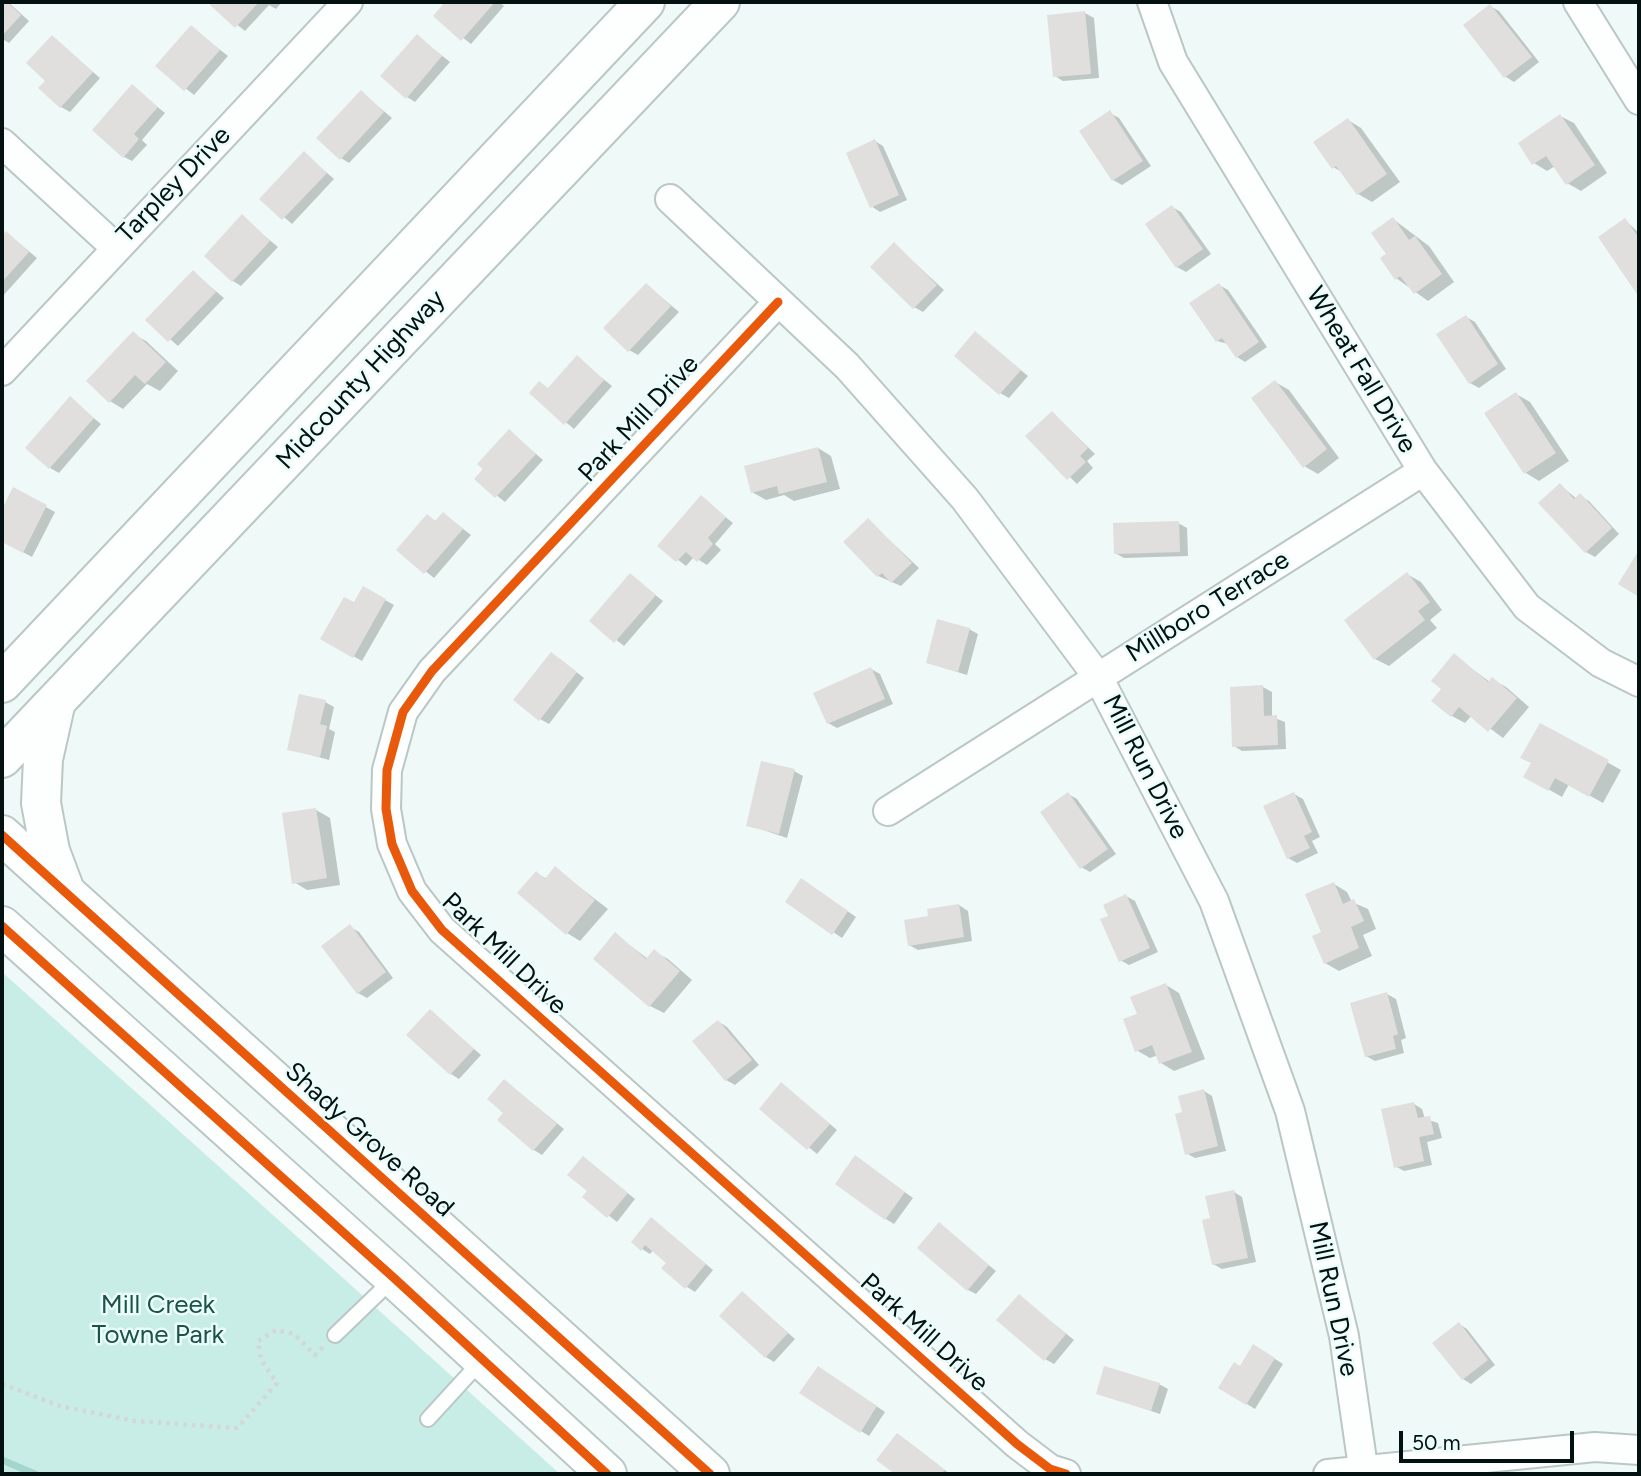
<!DOCTYPE html>
<style>
body{margin:0}
#map{position:relative;width:1641px;height:1476px;overflow:hidden;background:#eff9f7;font-family:Figtree,sans-serif}
canvas{display:block}
.frame{position:absolute;inset:0;border:4px solid #031210;pointer-events:none}
.scale{position:absolute;left:1399px;top:1431px;width:175px;height:32px;box-sizing:border-box;border:4px solid #031210;border-top:0;padding-left:9px;font-size:21px;line-height:24px;white-space:nowrap;color:#031210;-webkit-text-stroke:5px #ebfdfa;paint-order:stroke}
</style>
<div id="map">
<canvas width="1641" height="1476"></canvas>
<div class="frame"></div>
<div class="scale">50 m</div>
</div>
<script>
const g = document.querySelector('canvas').getContext('2d');
g.lineJoin = 'round';
function fill(path, color) { g.fillStyle = color; g.fill(path, 'evenodd'); }
const toPath = rows => new Path2D(rows.map(r => 'M' + r).join(''));
function stroke(path, color, width, dash) { g.strokeStyle = color; g.lineWidth = width; g.lineCap = dash ? 'butt' : 'round'; g.setLineDash(dash || []); g.stroke(path); }
function label(font, color, halo, rows, align = 'center') {
  g.font = font + ' Figtree,sans-serif'; g.lineWidth = 5; g.setLineDash([]); g.textBaseline = 'middle'; g.strokeStyle = halo; g.fillStyle = color; for (const [text, x, y, turn = 0] of rows) {
    g.save(); g.translate(x, y); g.rotate((+turn || 0) * Math.PI / 180); g.textAlign = isNaN(turn) ? turn : align; if (halo) g.strokeText(text, 0, 0); g.fillText(text, 0, 0); g.restore();
  }
}
fill(toPath([
 [2,972,322,1259,560,1474,2,1474]
]), '#c8ede6');
fill(toPath([
 [2,2,8,2,29,21,9,43,2,39],
 [215,2,282,2,276,9,269,5,245,31,212,5],
 [447,2,499,2,504,6,471,44,435,16],
 [1490,6,1499,11,1539,62,1514,82,1506,77],
 [1085,13,1094,18,1099,78,1063,81,1055,76],
 [191,27,228,56,194,95,158,66],
 [417,36,450,62,415,102,407,97],
 [52,37,100,78,70,112,61,107,47,81],
 [133,87,165,113,142,140,147,145,132,161,124,157],
 [361,92,392,118,349,163,341,158],
 [1110,113,1119,118,1151,166,1122,185,1113,180],
 [1560,116,1574,123,1607,173,1581,191,1567,183,1555,166,1547,171,1534,163],
 [1348,120,1361,128,1400,182,1372,202,1358,194,1344,173,1333,167],
 [875,141,883,146,907,200,880,212,871,206],
 [304,153,334,179,292,224,262,198],
 [1172,207,1181,212,1211,254,1186,272,1177,267],
 [242,217,278,247,241,286,233,281],
 [1393,219,1429,246,1454,282,1428,301,1396,278],
 [1625,220,1639,233,1639,293],
 [7,233,37,258,2,297,2,238],
 [894,244,944,290,923,312,914,307],
 [193,272,224,298,178,346,148,320],
 [647,285,679,312,638,355,629,350],
 [1219,285,1228,290,1267,347,1245,362,1237,357,1228,344,1217,341],
 [1466,317,1475,322,1506,369,1479,388,1470,383],
 [976,333,1028,376,1009,398,1000,393],
 [133,334,146,341,178,371,160,391,147,384,123,409,110,401],
 [577,358,612,386,574,429,531,393,550,389],
 [1275,382,1289,390,1339,458,1318,474,1304,466],
 [1516,394,1530,402,1569,461,1539,481,1526,473,1487,414],
 [70,399,101,424,59,473,50,468],
 [1053,413,1095,454,1087,461,1093,468,1077,484,1028,436],
 [509,431,543,460,505,502,476,479],
 [818,448,831,456,840,489,794,501,784,495,766,500,752,492],
 [1560,485,1577,499,1580,496,1589,501,1619,534,1595,557,1586,552],
 [14,490,55,512,32,557,2,541,2,513],
 [701,498,733,523,715,544,721,550,707,565,694,557,686,566,660,546],
 [444,514,471,535,434,578,399,550,428,516,437,522],
 [868,520,919,568,901,586,878,576,845,542],
 [1178,523,1187,528,1188,556,1124,558,1115,553],
 [1407,574,1421,582,1442,610,1430,620,1437,628,1389,666,1375,659],
 [630,575,663,601,624,646,591,620],
 [364,588,394,605,362,661,322,639,354,605],
 [969,629,978,634,967,675,928,663],
 [1454,656,1490,682,1493,680,1506,687,1529,707,1503,738,1472,715,1465,723,1452,716,1443,689],
 [560,659,584,678,549,724,540,719],
 [871,669,880,674,893,704,837,728,828,723],
 [1263,687,1272,692,1272,717,1285,722,1286,749,1242,751,1234,746],
 [325,702,334,707,329,729,335,732,329,760,289,749],
 [1541,725,1621,770,1603,803,1569,784,1562,797,1539,784,1533,763],
 [794,771,803,776,787,838,748,825],
 [1068,794,1077,799,1116,854,1090,872,1081,867],
 [1294,794,1303,799,1320,837,1312,841,1318,853,1297,863,1288,858],
 [316,810,330,818,340,885,307,890,294,882],
 [556,869,608,909,580,941,567,933,536,873,547,879],
 [1334,884,1347,892,1352,902,1368,909,1376,929,1363,935,1372,956,1339,971,1325,963,1323,933],
 [810,885,856,917,842,938,787,901],
 [1126,896,1135,901,1158,952,1129,965,1120,960,1110,917],
 [959,905,968,911,972,941,918,950,909,945,930,918],
 [350,927,359,932,393,978,367,998,358,993],
 [616,935,648,959,654,952,668,959,692,980,664,1013,650,1006],
 [1166,985,1179,993,1205,1059,1174,1071,1161,1063,1158,1055,1150,1058,1136,1050,1139,1015],
 [1387,994,1396,999,1406,1038,1401,1040,1404,1053,1375,1061,1366,1056],
 [430,1011,481,1055,459,1079,451,1074],
 [719,1022,727,1027,759,1065,735,1085,726,1080],
 [505,1081,564,1129,542,1155,534,1150,506,1113],
 [782,1084,837,1130,817,1154,761,1108],
 [1204,1091,1212,1096,1226,1151,1195,1158,1186,1153,1184,1114],
 [1414,1104,1422,1109,1425,1119,1438,1123,1442,1138,1427,1142,1432,1165,1404,1171,1395,1166],
 [583,1158,635,1199,617,1222,585,1197,590,1191],
 [864,1163,913,1198,894,1224,886,1219],
 [1234,1192,1242,1197,1256,1262,1222,1269,1213,1264,1212,1220],
 [652,1219,713,1270,695,1292,687,1287,668,1263,653,1250,650,1254,642,1249],
 [939,1225,996,1271,976,1294,968,1290],
 [743,1293,795,1339,774,1362,766,1357],
 [1019,1296,1074,1340,1054,1364,1045,1359],
 [1459,1324,1467,1329,1495,1365,1471,1384,1463,1379],
 [1254,1346,1283,1364,1255,1409,1221,1388,1240,1368],
 [827,1373,885,1412,869,1436,861,1431],
 [1159,1384,1168,1389,1160,1414,1098,1393],
 [906,1440,950,1474,898,1474,878,1459]
]), '#0003');
stroke(toPath([
 [2,1460,35,1474]
]), '#a5d6cd', 7);
fill(toPath([
 [2,2,7,2,21,15,2,36],
 [213,2,259,2,235,28,210,5],
 [445,2,495,2,461,41,433,16],
 [1490,4,1532,57,1504,78,1463,25],
 [1085,11,1091,74,1053,77,1047,15],
 [191,25,220,50,184,91,155,66],
 [417,34,442,56,406,99,380,76],
 [52,35,93,72,60,108,38,88,45,81,26,63],
 [132,84,158,107,134,134,139,139,123,158,92,130],
 [361,90,384,112,340,160,316,138],
 [1110,110,1143,161,1112,181,1079,131],
 [1560,114,1595,165,1566,185,1546,156,1532,165,1518,143],
 [1348,118,1387,174,1357,195,1336,166,1332,169,1313,142],
 [875,139,899,195,870,208,846,153],
 [304,151,327,173,282,220,259,199],
 [1172,205,1203,249,1176,268,1145,224],
 [242,214,270,241,232,282,204,256],
 [1393,217,1409,240,1415,236,1442,274,1414,294,1400,276,1395,280,1380,258,1386,254,1371,233],
 [1625,218,1639,238,1639,297,1598,237],
 [6,231,29,252,2,282,2,236],
 [894,242,937,285,913,309,870,267],
 [193,270,216,292,168,342,145,320],
 [646,283,671,306,628,352,603,328],
 [1219,283,1259,342,1236,358,1222,338,1216,342,1189,303],
 [1466,315,1498,364,1469,384,1436,334],
 [133,331,166,362,145,384,135,375,109,403,86,381],
 [975,331,1021,370,999,395,954,356],
 [577,355,604,380,564,425,529,393,539,381,548,388],
 [1275,380,1327,449,1303,468,1251,398],
 [1516,392,1556,453,1524,474,1484,413],
 [70,396,94,418,49,469,25,448],
 [1052,411,1088,448,1080,456,1086,462,1067,480,1025,436],
 [509,429,536,454,495,498,474,479,483,469,477,464],
 [818,447,827,482,779,494,777,486,751,493,744,466],
 [1560,483,1574,499,1580,493,1612,528,1585,553,1538,503],
 [13,487,47,505,23,553,2,542,2,509],
 [701,495,726,517,708,538,713,544,697,562,686,552,676,562,657,546],
 [443,512,463,529,424,574,396,550,427,514,435,521],
 [868,518,912,563,891,583,882,573,877,577,843,542],
 [1179,521,1180,552,1114,554,1113,523],
 [1639,550,1639,597,1618,584],
 [1407,572,1430,602,1418,611,1425,620,1374,660,1344,620],
 [630,573,656,595,614,643,589,621],
 [363,586,386,599,353,658,320,639,344,597,354,602],
 [937,619,970,628,958,672,926,663],
 [551,652,577,672,539,721,513,700],
 [1454,653,1488,682,1492,677,1517,698,1488,732,1459,707,1451,717,1431,701,1441,689,1431,681],
 [871,667,885,699,827,724,813,693],
 [1263,685,1264,716,1277,715,1278,745,1232,747,1230,687],
 [299,694,326,700,320,724,327,726,320,757,287,750],
 [1540,723,1609,760,1589,797,1555,778,1548,791,1523,777,1531,763,1520,758],
 [761,761,795,769,779,834,746,826],
 [1068,792,1108,849,1080,869,1040,812],
 [1294,792,1312,832,1304,836,1310,848,1287,859,1263,806],
 [316,808,327,878,292,884,282,813],
 [555,866,595,900,566,935,517,893,536,871,545,879],
 [801,878,848,911,832,935,785,902],
 [1334,882,1343,904,1354,899,1364,921,1351,927,1359,948,1324,964,1312,936,1321,932,1305,894],
 [1126,894,1150,948,1119,962,1100,919,1108,916,1103,905],
 [959,904,964,937,908,946,904,920,928,916,927,909],
 [350,924,386,972,357,994,321,946],
 [615,932,646,959,654,949,680,971,649,1007,593,959],
 [1166,983,1192,1052,1159,1064,1152,1045,1135,1052,1123,1019,1137,1014,1130,997],
 [1387,992,1398,1034,1393,1036,1396,1049,1365,1057,1350,1003],
 [430,1009,474,1049,450,1075,406,1035],
 [718,1020,752,1060,725,1081,692,1041],
 [504,1079,557,1124,533,1151,497,1120,503,1113,487,1099],
 [781,1082,830,1124,807,1150,759,1109],
 [1204,1089,1218,1146,1185,1155,1175,1114,1182,1112,1178,1096],
 [1414,1102,1418,1118,1430,1116,1434,1134,1419,1137,1424,1161,1394,1168,1381,1109],
 [855,1155,905,1192,885,1220,835,1184],
 [583,1156,628,1193,607,1218,582,1197,587,1191,567,1175],
 [1234,1190,1248,1258,1212,1265,1202,1220,1210,1218,1205,1196],
 [651,1217,706,1264,685,1289,661,1268,666,1263,645,1245,641,1251,631,1242],
 [939,1222,989,1265,967,1291,917,1248],
 [742,1291,788,1333,765,1358,719,1316],
 [1019,1294,1066,1334,1044,1361,996,1320],
 [1459,1322,1488,1360,1462,1380,1432,1343],
 [1253,1344,1275,1358,1246,1405,1218,1388,1234,1362,1240,1366],
 [818,1366,877,1406,860,1433,799,1393],
 [1104,1366,1160,1383,1151,1411,1096,1394],
 [897,1433,945,1470,941,1474,895,1474,876,1460]
]), '#e1dede');
const lane = toPath([
 [335,1335,393,1279],
 [428,1419,482,1360]
]);
const street = toPath([
 [1152,2,1173,62,1423,471,1527,607,1601,663,1639,682],
 [1578,2,1639,100],
 [2,143,115,247],
 [670,199,847,366,965,499,1098,677,1214,901,1290,1111,1344,1336,1364,1474],
 [778,302,432,671,403,712,387,770,386,809,392,844,412,891,442,930,1017,1444,1050,1469,1066,1474],
 [2,371,348,2],
 [888,811,1423,471],
 [1328,1474,1595,1447,1639,1450]
]);
const primary = toPath([
 [2,683,645,2],
 [56,701,43,759,41,803,50,851,65,891],
 [2,758,720,2],
 [2,835,710,1474],
 [2,926,394,1278,607,1474]
]);
stroke(lane, '#bac7c4', 18);
stroke(street, '#bac7c4', 32);
stroke(primary, '#bac7c4', 42);
stroke(toPath([
 [2,1384,60,1406,135,1421,237,1428,277,1383,261,1360,258,1341,276,1330,294,1334,315,1355,325,1345]
]), '#d3d7d6', 4.5, [3.5, 5]);
stroke(lane, '#fdfefe', 14);
stroke(street, '#fdfefe', 28);
stroke(primary, '#fdfefe', 38);
stroke(toPath([
 [778,302,432,671,403,712,387,770,386,809,392,844,412,891,442,930,1017,1444,1050,1469,1066,1474],
 [2,835,710,1474],
 [2,926,394,1278,607,1474]
]), '#e8590c', 9);
label('26px', '#031210', '#ebfdfa', [
 ["Tarpley Drive",174,185,-46],
 ["Wheat Fall Drive",1361,370,59],
 ["Midcounty Highway",361,380,-47],
 ["Park Mill Drive",639,419,-47],
 ["Millboro Terrace",1208,607,-32],
 ["Mill Run Drive",1145,767,63],
 ["Park Mill Drive",504,954,44],
 ["Shady Grove Road",369,1140,42],
 ["Mill Run Drive",1333,1299,78],
 ["Park Mill Drive",924,1333,42]
]);
label('26px', '#1b534b', '#ebfdfa', [
 ["Mill Creek",158,1305],
 ["Towne Park",158,1335]
]);
</script>
